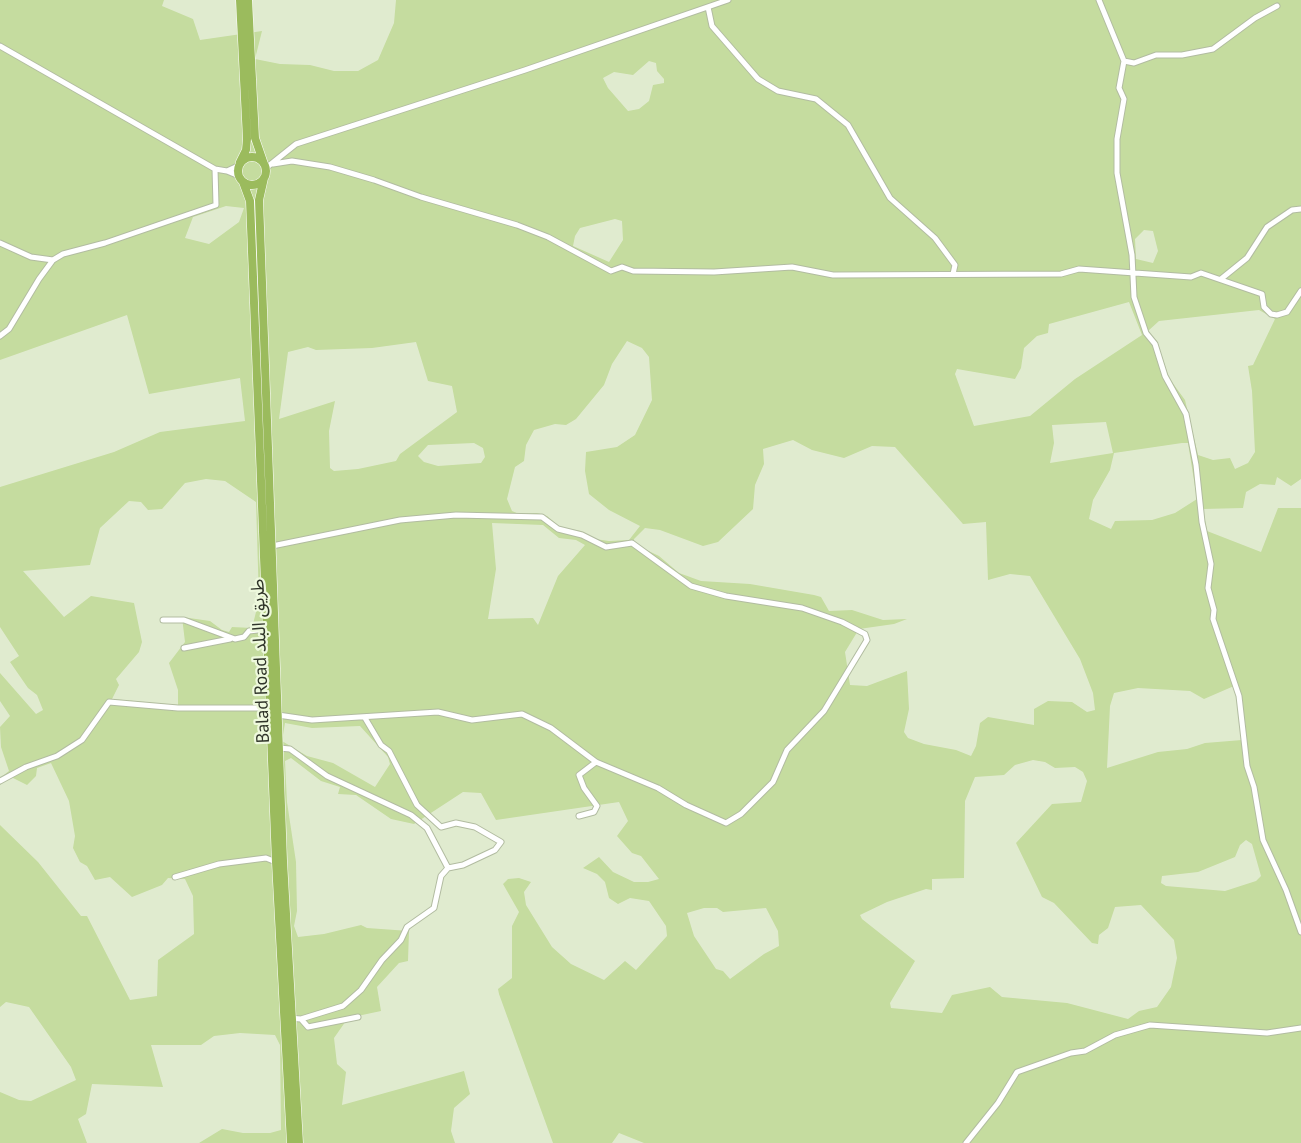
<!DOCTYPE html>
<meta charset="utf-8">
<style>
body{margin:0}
canvas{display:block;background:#e0ebcf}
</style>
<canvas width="1301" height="1143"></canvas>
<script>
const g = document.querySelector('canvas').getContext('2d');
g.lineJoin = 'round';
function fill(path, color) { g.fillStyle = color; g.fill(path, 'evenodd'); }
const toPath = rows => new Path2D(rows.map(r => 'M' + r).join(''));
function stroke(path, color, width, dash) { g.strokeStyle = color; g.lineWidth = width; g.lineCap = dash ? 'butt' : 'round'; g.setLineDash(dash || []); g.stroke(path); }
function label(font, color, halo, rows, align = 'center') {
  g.font = font + ' "PT Sans","Noto Sans Arabic",sans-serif'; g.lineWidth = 4.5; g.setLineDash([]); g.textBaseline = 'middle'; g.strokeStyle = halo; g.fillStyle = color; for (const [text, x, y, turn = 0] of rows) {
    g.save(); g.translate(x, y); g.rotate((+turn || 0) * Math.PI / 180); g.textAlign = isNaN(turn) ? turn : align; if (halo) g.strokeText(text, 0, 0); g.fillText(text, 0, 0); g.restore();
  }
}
fill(toPath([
 [0,0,164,0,162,6,193,19,200,40,262,31,255,59,280,64,310,65,334,71,358,71,378,60,394,23,396,0,1301,0,1301,479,1291,486,1277,477,1275,485,1260,484,1246,492,1243,508,1203,509,1207,531,1261,552,1278,508,1301,508,1301,1143,644,1143,619,1133,612,1143,553,1143,499,994,498,989,512,978,512,926,519,912,503,884,508,879,519,878,531,882,524,892,526,905,552,947,571,964,604,980,625,961,636,970,667,936,666,926,649,901,630,898,618,904,609,898,605,882,597,874,583,868,599,857,613,872,634,882,648,882,659,879,641,856,632,853,617,836,628,821,619,802,496,820,481,793,463,792,414,824,391,819,356,795,338,794,340,787,321,781,291,758,285,761,287,802,296,862,297,911,294,926,298,937,324,934,361,925,367,928,409,931,408,961,399,963,377,987,381,1011,348,1018,334,1038,337,1064,346,1072,342,1105,464,1071,470,1094,454,1108,451,1131,455,1143,199,1143,222,1129,243,1133,270,1133,281,1130,280,1045,275,1035,240,1033,214,1036,201,1045,151,1045,163,1087,92,1084,86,1114,78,1119,87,1143,0,1143,0,1092,19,1100,31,1101,76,1080,71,1067,29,1007,6,1002,0,1007,0,825,38,862,81,916,87,916,130,1000,157,996,158,960,194,934,193,896,185,879,168,878,162,885,132,897,110,877,95,880,87,866,80,862,73,848,75,836,69,801,51,763,37,768,36,776,27,785,11,777,0,785,0,778,9,771,1,747,0,727,10,716,0,701,0,673,36,714,43,710,37,695,28,688,10,662,19,656,0,627,0,487,114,452,160,432,245,421,240,378,149,394,127,315,0,360],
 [649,61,656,63,657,71,664,79,664,83,653,85,649,101,639,109,628,111,608,88,603,78,614,72,633,75],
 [226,206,244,208,239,222,209,244,185,238,193,217],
 [615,219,622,221,623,240,609,262,573,246,575,236,580,228],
 [1144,230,1153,231,1158,251,1153,263,1136,259,1135,239],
 [1129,302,1142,335,1075,379,1030,416,974,426,955,374,957,369,1015,379,1021,368,1024,348,1037,336,1048,333,1049,324],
 [1259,310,1275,319,1253,365,1248,366,1252,391,1255,452,1248,463,1235,469,1230,458,1213,460,1198,455,1185,400,1169,378,1157,341,1148,331,1159,321],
 [627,341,642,348,649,357,652,400,635,435,617,447,586,452,585,471,589,494,609,510,640,526,629,540,609,541,595,539,581,531,560,527,547,516,537,513,519,514,512,511,507,499,515,467,524,461,526,445,534,430,555,424,566,425,576,419,604,385,612,364],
 [416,342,428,381,452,386,457,412,400,454,396,461,358,469,334,471,330,468,329,431,335,401,279,419,288,352,308,347,316,350,372,348],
 [1106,422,1113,453,1050,463,1054,443,1052,425],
 [793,440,812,450,844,458,872,446,895,447,963,524,986,522,988,580,1010,574,1030,576,1080,659,1093,693,1095,710,1087,712,1072,702,1048,701,1034,709,1034,725,988,717,980,723,976,746,971,756,956,750,924,744,908,738,904,732,909,709,907,671,867,686,850,685,845,652,859,629,894,624,907,619,883,620,852,610,829,611,821,597,814,595,750,584,701,581,679,573,659,556,634,544,634,539,645,528,660,530,703,546,718,542,753,509,755,485,764,464,763,449],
 [474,443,483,448,485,457,481,463,438,466,424,462,418,456,428,445],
 [1182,443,1188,443,1197,499,1175,513,1152,520,1115,521,1111,529,1089,519,1093,500,1110,470,1114,453],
 [206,479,225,481,256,502,259,600,252,628,232,627,229,632,222,630,210,621,182,617,185,642,169,663,178,690,178,705,112,699,119,685,116,679,139,652,142,642,134,603,91,596,64,617,23,571,90,565,100,528,129,501,141,502,148,510,162,509,185,483],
 [492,523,543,525,559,538,576,540,585,545,558,576,538,625,533,618,488,619,496,569],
 [1234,686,1245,720,1246,735,1242,740,1205,743,1187,749,1158,752,1107,768,1110,706,1114,693,1138,688,1190,691,1204,699],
 [285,723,312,728,360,726,388,757,390,764,375,787,333,763,307,756,282,741],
 [1033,760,1045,762,1055,768,1075,767,1083,772,1087,781,1081,802,1052,804,1016,843,1042,897,1054,903,1092,943,1098,944,1099,935,1108,928,1115,907,1141,905,1174,940,1177,958,1171,987,1157,1007,1139,1011,1128,1019,1067,1003,1002,997,990,987,952,995,942,1013,891,1008,890,1003,915,961,862,919,860,915,887,902,926,889,932,890,932,879,964,878,965,801,975,777,1004,775,1015,765],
 [1246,840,1252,844,1261,876,1256,881,1225,891,1166,886,1161,883,1162,876,1198,872,1235,857,1240,845],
 [704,908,717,908,723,912,766,908,778,931,779,946,764,954,730,979,723,971,716,969,694,936,687,913]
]), '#c5dc9f');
const minor = toPath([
 [1099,0,1124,61,1119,88,1124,99,1117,139,1117,173,1132,255,1134,297,1146,333,1155,344,1165,376,1186,414,1196,465,1202,522,1211,564,1208,588,1214,610,1213,619,1239,696,1247,766,1254,787,1263,840,1286,890,1301,932],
 [708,7,712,26,758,79,778,91,816,99,848,125,890,198,935,238,955,265,953,274],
 [0,46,215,169,227,171],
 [1124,61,1134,63,1156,55,1182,55,1213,49,1255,18,1277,6],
 [273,164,292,161,330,167,374,180,421,197,517,225,548,237,611,271,622,267,633,271,714,272,792,267,833,275,1061,274,1079,269,1191,277,1201,273,1262,294,1264,307,1271,314,1277,315,1287,312,1301,291],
 [238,166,227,171,239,176],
 [266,168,296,144,525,70,728,0],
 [0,243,31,257,53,260],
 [1221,279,1247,258,1267,227,1292,210,1301,209],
 [0,336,9,329,39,279,53,260,63,254,105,243,216,205,215,169],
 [272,546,400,520,456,515,542,517,558,529,582,535,606,547,632,543,691,586,726,596,802,608,842,622,865,634,867,640,824,711,787,750,773,782,741,814,726,823,686,805,658,788,596,762,551,728,522,714,472,720,438,712,312,720,278,715],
 [163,620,184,620,235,639,244,637,249,631,266,629],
 [184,648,230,639],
 [365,718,381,745,389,751,417,805,441,827,456,823,475,827,501,842,495,850,463,865,448,868],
 [279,748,290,749,327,776,411,815,427,828,448,868,441,876,434,908,407,927,401,940,382,960,361,990,343,1006,301,1019],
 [0,781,26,767,57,756,82,740,109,702,178,708,270,708],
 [579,816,594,812,597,806,584,788,579,775,596,762],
 [175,877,219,864,266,858,276,862],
 [288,1018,301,1019,308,1027,358,1017],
 [966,1143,998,1103,1017,1072,1071,1053,1085,1051,1115,1035,1150,1025,1267,1033,1301,1028]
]);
const highway = toPath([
 [240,0,247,139,246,150,240,162],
 [248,0,255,138,264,164],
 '238 171a14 14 0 1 1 28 0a14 14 0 1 1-28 0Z',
 [264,178,259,200,283,861,299,1143],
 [243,182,250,201,276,862,291,1143]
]);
stroke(minor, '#b2bca1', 7);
stroke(highway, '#fff', 9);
stroke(minor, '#fff', 5);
stroke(highway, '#9bbb5d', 8);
label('18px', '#30352a', '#eef9dd', [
 ["Balad Road طريق البلد",261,661,-92]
]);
</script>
